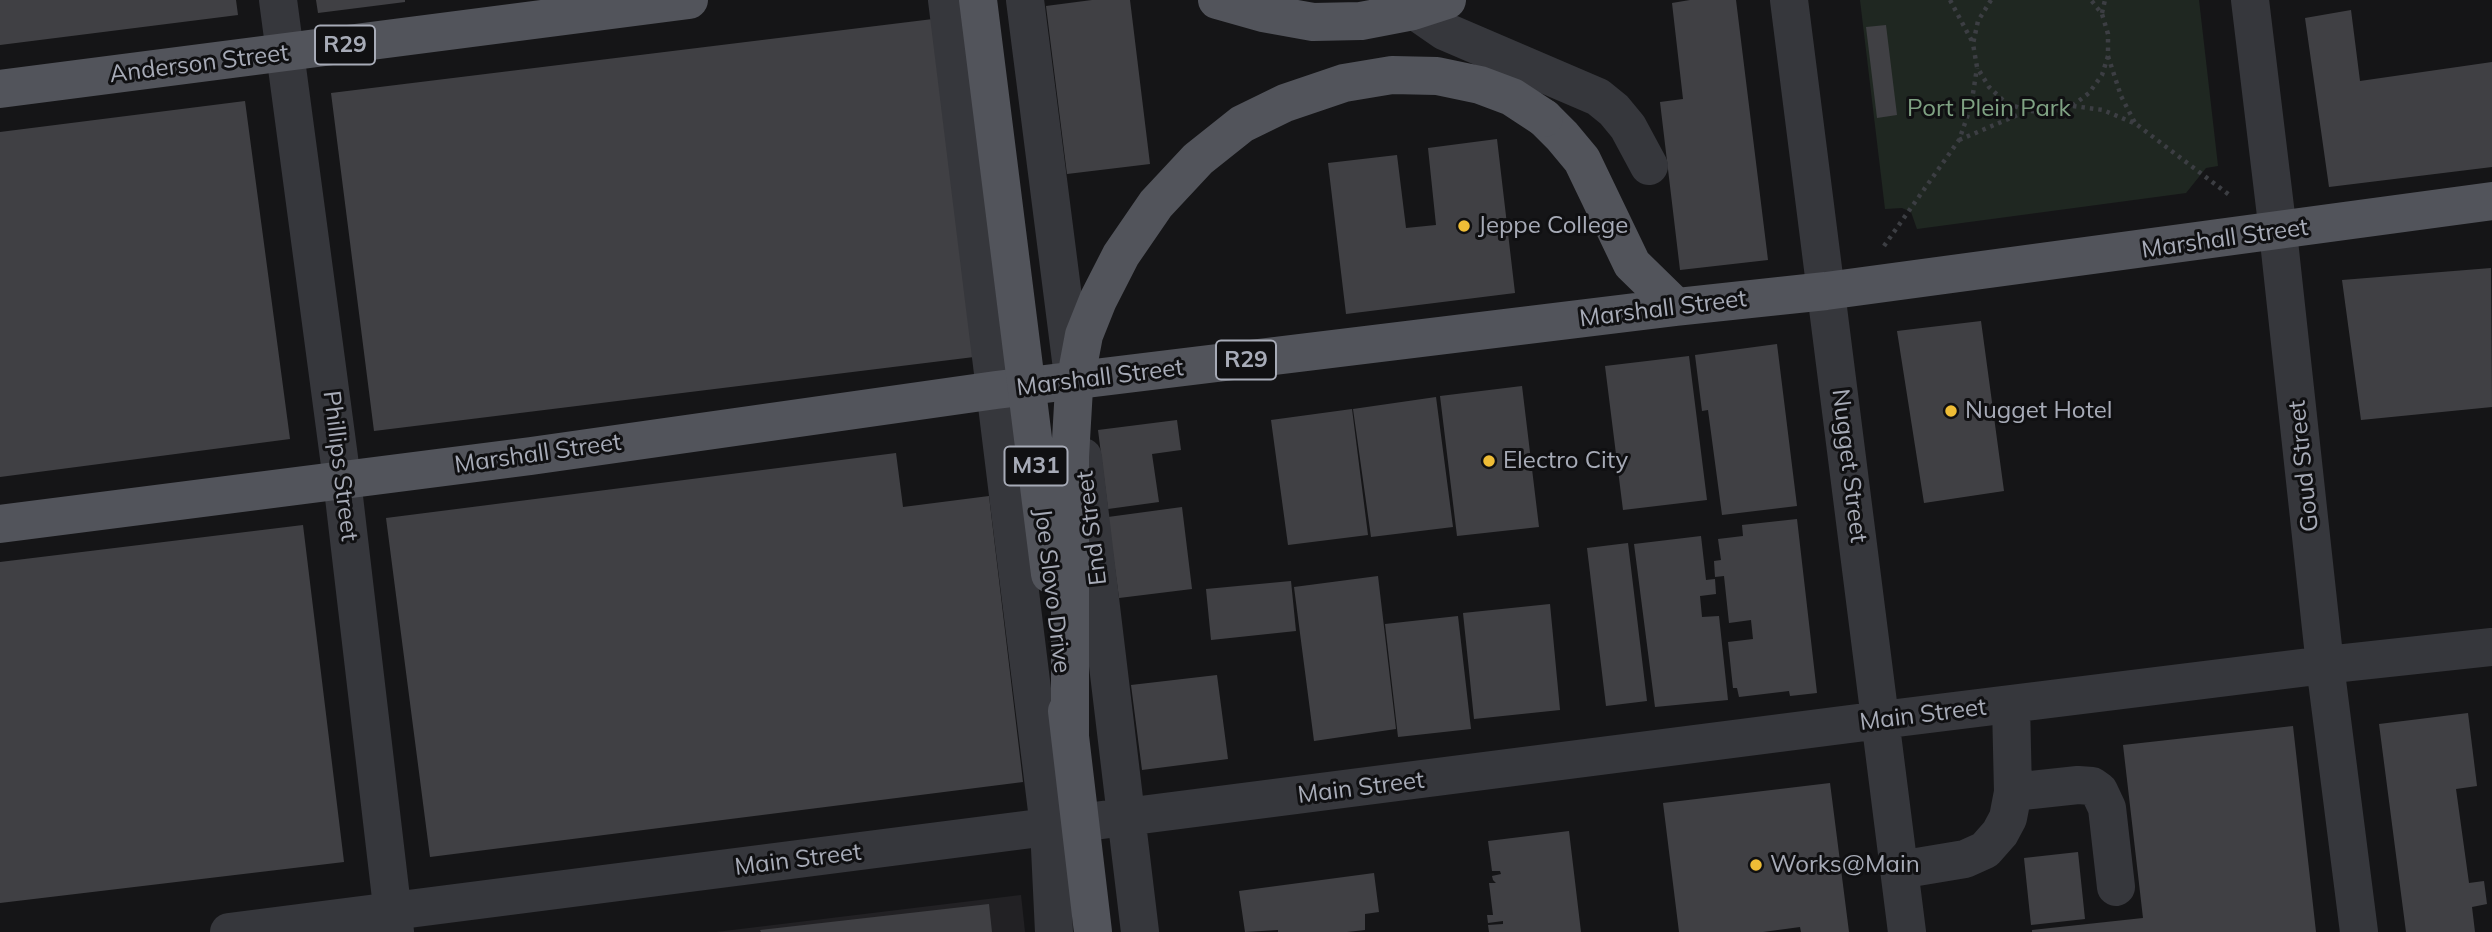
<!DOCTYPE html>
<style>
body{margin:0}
canvas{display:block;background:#151517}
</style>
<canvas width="2492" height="932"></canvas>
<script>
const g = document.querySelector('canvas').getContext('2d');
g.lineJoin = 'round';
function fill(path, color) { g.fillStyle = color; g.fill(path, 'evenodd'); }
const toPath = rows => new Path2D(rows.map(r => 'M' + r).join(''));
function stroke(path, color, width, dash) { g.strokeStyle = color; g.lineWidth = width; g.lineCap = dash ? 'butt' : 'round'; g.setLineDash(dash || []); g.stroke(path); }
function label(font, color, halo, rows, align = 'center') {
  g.font = font + ' Mulish,sans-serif'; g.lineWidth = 6; g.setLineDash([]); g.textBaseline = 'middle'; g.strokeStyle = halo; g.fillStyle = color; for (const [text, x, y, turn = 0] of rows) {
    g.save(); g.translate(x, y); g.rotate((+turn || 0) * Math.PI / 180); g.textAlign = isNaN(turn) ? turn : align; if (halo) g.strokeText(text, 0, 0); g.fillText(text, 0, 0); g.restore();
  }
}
fill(toPath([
 [1021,895,1025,932,716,932]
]), '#222124');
fill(toPath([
 [1860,0,2199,0,2218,166,2206,168,2186,193,1917,229,1911,212,1902,208,1885,209]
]), '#1f2721');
fill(toPath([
 [0,0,236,0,238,15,0,45],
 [316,0,405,0,405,2,318,13],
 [1092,0,1130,0,1150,164,1067,174,1046,6],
 [1690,0,1736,0,1768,260,1680,270,1660,102,1683,99,1672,3],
 [2351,10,2360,81,2492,62,2492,167,2329,187,2305,18],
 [933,19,974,357,374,431,331,93],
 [1886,25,1897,115,1877,118,1866,27],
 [245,101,290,439,0,477,0,132],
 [1497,139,1515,293,1346,314,1328,163,1397,155,1406,228,1436,225,1428,148],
 [2491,268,2492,407,2361,420,2342,280],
 [1981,321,2004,491,1924,503,1897,331],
 [1777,344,1797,506,1722,515,1708,410,1702,411,1695,355],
 [1689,356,1707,500,1623,510,1605,366],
 [1522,386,1539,527,1457,536,1440,396],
 [1436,397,1453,527,1371,537,1353,409],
 [1352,409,1368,535,1288,545,1271,420],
 [1177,420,1181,450,1152,454,1159,502,1108,509,1098,430],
 [896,453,903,507,989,496,1023,782,430,857,386,518],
 [1182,507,1192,589,1119,598,1108,517],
 [1797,519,1817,693,1790,696,1789,691,1739,697,1737,688,1733,688,1728,642,1753,639,1751,620,1729,623,1724,576,1715,577,1714,561,1721,560,1718,539,1743,536,1742,525],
 [303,525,344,862,0,903,0,562],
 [1701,536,1706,580,1715,579,1716,594,1700,596,1702,617,1719,616,1728,700,1655,707,1634,544],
 [1628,543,1647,701,1606,706,1587,548],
 [1378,576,1396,729,1314,741,1294,587],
 [1291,581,1296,631,1211,640,1206,589],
 [1550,604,1560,710,1474,719,1463,613],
 [1458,616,1471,729,1398,737,1385,624],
 [1217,675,1228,759,1142,770,1131,685],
 [2468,713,2477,786,2456,789,2469,883,2484,881,2487,904,2472,907,2475,932,2406,932,2379,724],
 [2293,726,2316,932,2032,932,2032,930,2143,918,2123,745],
 [1830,783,1849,932,1801,932,1800,927,1763,932,1679,932,1663,803],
 [1569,831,1581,932,1489,932,1488,925,1503,924,1503,921,1488,923,1487,915,1493,915,1489,883,1496,883,1493,880,1492,876,1501,874,1500,871,1492,871,1488,841],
 [2078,852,2085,919,2031,925,2024,858],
 [1374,873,1379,912,1365,914,1365,930,1347,932,1278,932,1278,930,1245,932,1239,891],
 [989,904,992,932,761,932,760,930]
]), '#404044');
stroke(toPath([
 [1950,0,1973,43],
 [1991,0,1978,21,1973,44,1977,67,1989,87,2006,103,2028,111,2051,112,2072,106,2089,93,2102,75,2108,56,2108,34,2102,14,2091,0],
 [2102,13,2105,0],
 [2108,56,2121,96,2135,123],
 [2073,106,2103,110,2136,124,2232,197],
 [1959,140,2027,111],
 [1884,246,1959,140,1971,106,1977,68]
]), '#3c3e43', 4.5, [3.5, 5]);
stroke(toPath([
 [278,0,342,480,395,932],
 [947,0,1049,827,1054,932],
 [1025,0,1073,376],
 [1405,0,1418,13,1444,31,1598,97,1614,110,1628,127,1649,166],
 [1789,0,1907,932],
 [2250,0,2278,232,2325,665,2359,932],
 [1083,457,1140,932],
 [2013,792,2078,785,2092,786,2099,791,2107,808,2116,887],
 [1899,870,1965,859,1985,850,2000,833,2008,818,2013,792,2011,705],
 [229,932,1881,720,2325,665,2492,647]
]), '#36373c', 38);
stroke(toPath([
 [0,89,689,0],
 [1544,118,1562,136,1582,160,1632,264,1676,307],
 [0,524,531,456,996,390,1676,307,1826,291,2492,201]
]), '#52545b', 38);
stroke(toPath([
 [978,0,1050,574],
 [1217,0,1263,13,1313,22,1361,21,1413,11,1447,0],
 [1067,711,1093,932],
 [1070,735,1070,457,1074,388,1084,335,1098,300,1121,255,1156,204,1198,159,1242,124,1285,103,1344,83,1392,75,1437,76,1480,85,1512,97,1544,118]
]), '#52545b', 38);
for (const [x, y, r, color] of [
 [1464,226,7,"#efbd36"],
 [1951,411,7,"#efbd36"],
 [1489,461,7,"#efbd36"],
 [1756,865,7,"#efbd36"]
]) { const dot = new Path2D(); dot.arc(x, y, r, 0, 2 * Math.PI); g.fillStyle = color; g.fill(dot); stroke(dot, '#101012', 2.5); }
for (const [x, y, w] of [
 [345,45,60],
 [1246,360,60],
 [1036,466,63]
]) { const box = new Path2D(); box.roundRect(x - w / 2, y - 19.5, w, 39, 5); g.fillStyle = '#101012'; g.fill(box); stroke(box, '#a7abb7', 2); }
label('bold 23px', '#a7abb7', null, [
 ["R29",345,45],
 ["R29",1246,360],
 ["M31",1036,466]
]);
label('24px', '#a7abb7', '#101012', [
 ["Anderson Street",199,64,-7],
 ["Marshall Street",2225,239,-8],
 ["Marshall Street",1663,309,-7],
 ["Marshall Street",1100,378,-7],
 ["Marshall Street",538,454,-8],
 ["Phillips Street",340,466,83],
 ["Nugget Street",1849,466,83],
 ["Goud Street",2304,466,-96],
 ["End Street",1092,528,-97],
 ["Joe Slovo Drive",1052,591,83],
 ["Main Street",1923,715,-7],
 ["Main Street",1361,788,-7],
 ["Main Street",798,860,-7]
]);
label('24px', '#7fa283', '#101012', [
 ["Port Plein Park",1989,109]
]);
label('24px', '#a7abb7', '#101012', [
 ["Jeppe College",1478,226],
 ["Nugget Hotel",1965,411],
 ["Electro City",1503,461],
 ["Works@Main",1770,865]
], 'left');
</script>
